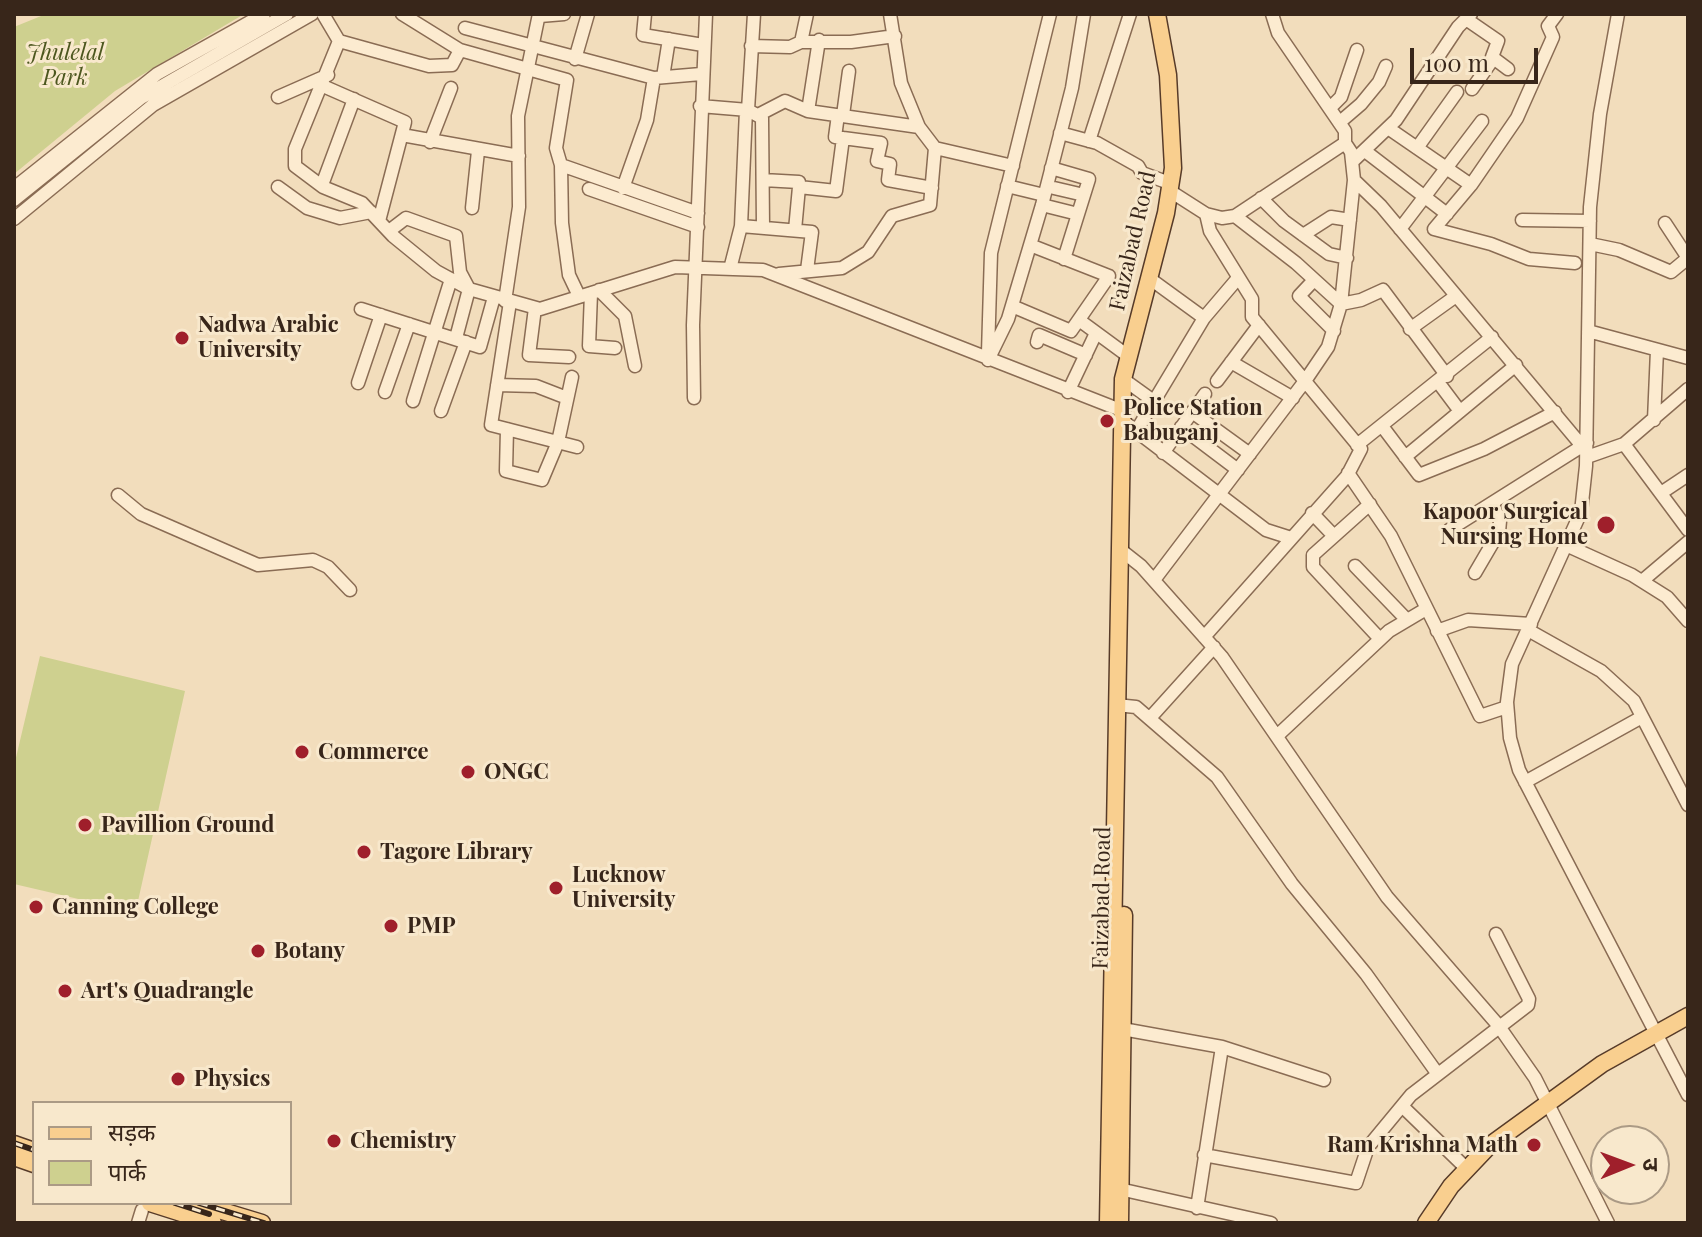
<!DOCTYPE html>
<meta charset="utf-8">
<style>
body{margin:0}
#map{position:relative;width:1702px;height:1237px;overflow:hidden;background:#f2ddbc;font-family:"Playfair Display","Noto Sans Devanagari",serif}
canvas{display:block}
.frame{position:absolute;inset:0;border:16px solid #38261a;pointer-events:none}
.legend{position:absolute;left:32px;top:1101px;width:260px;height:104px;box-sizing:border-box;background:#f8e8cc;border:2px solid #ab9a85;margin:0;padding:10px 14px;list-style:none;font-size:24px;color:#38261a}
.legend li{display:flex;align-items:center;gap:16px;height:40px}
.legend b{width:40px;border:2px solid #ab9a85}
.north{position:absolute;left:1590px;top:1125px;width:80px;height:80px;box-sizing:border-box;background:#f8e8cc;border:2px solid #ab9a85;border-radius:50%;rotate:89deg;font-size:22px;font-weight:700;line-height:32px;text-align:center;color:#38261a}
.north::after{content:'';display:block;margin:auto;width:28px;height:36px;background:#9f1f2b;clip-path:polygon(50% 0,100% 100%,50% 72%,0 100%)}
.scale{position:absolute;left:1410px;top:48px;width:128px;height:36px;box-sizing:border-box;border:4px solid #38261a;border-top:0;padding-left:10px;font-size:24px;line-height:28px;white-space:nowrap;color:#38261a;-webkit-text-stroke:6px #f8e8cc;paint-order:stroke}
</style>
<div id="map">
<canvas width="1702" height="1237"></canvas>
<div class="frame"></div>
<ul class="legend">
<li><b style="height:10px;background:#f9cf8f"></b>सड़क</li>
<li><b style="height:22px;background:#ced08f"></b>पार्क</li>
</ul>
<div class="north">उ</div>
<div class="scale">100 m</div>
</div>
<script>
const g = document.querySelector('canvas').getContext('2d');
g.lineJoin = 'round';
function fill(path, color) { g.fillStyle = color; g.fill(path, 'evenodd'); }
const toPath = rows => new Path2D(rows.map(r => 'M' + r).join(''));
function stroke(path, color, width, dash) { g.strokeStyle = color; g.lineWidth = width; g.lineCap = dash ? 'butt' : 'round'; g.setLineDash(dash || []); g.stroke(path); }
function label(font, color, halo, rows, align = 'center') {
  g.font = font + ' "Playfair Display",serif'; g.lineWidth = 6; g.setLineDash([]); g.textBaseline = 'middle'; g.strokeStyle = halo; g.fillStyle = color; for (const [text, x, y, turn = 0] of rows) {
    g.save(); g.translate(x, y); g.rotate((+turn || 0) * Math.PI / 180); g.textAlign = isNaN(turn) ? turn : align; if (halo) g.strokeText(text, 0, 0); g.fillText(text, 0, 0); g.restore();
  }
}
fill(toPath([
 [46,14,244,14,115,91,14,174,14,27],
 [40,656,185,691,136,910,130,911,14,884,14,766]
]), '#ced08f');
const minor = toPath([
 [323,14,339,41,295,149,295,166,323,187,362,203,393,236,436,271,469,289,540,309,675,267,763,270,1123,411],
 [402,14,460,50],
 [645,14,643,35,703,45],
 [890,14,901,83,919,127,935,148,1013,166],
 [1557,14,1548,26,1553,37,1517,118,1471,185,1434,229,1491,244,1529,259,1575,263],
 [1618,14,1600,114,1590,207,1586,466,1581,512,1512,664,1507,702,1510,738,1519,770,1688,1095],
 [540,16,564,14],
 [1466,19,1498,41,1492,57,1508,69],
 [465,28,654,78,701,74],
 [339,41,429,66,452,65,460,50,567,80,556,148,561,165,562,223,569,275,579,296],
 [801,42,807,14],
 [751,46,790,47,801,42,851,42,895,36],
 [575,59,588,14],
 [663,77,669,39],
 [323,86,405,122,379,221],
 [1472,89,1493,59],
 [278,97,328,75],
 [700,106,748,110,762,118,763,226],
 [1330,108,1341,97,1357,50],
 [748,110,754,14],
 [808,111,819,40],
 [758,115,785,101,808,111,919,127],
 [843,115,849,71],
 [1340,122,1361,104,1379,82,1386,66],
 [1388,128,1471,185],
 [1060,133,1097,143,1138,166,1142,173,1172,184],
 [402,135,519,156],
 [843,138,881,143,877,161,890,164,888,180,932,188],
 [1089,141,1130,14],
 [430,142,451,88],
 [1417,148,1457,92],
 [1365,151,1447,214],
 [1352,162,1396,120,1458,27,1471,14],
 [561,165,698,213],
 [1051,168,1089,179,1064,259],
 [763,180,799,182,799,187],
 [1354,180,1381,206,1582,446],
 [322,185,354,99],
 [1007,186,1044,195],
 [278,187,307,208,340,218,371,212],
 [14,188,157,74,264,14],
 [623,188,647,120,654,78],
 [1054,188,1084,195],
 [589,189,698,227],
 [1170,191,1206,214,1222,218,1235,216,1345,143],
 [1261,198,1284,221,1329,254,1347,258],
 [14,200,141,98,287,14],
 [1042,205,1078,214],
 [472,208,478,151],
 [1235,216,1296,263,1341,304,1361,300,1383,290,1447,376],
 [14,219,153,105,312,14],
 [1522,220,1590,221],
 [741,226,812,232,807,270],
 [1400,229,1482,121],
 [795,230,799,187,836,191,843,138,835,137,838,115],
 [389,231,406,218,456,236,460,272,469,289,456,338],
 [1303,235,1331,217,1350,220],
 [1590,244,1619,250,1671,272,1688,258,1665,223],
 [730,269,741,226,746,110],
 [779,274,842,268,868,252,892,216,930,205,935,148],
 [1149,278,1204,318],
 [1314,280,1299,296,1334,331],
 [599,290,625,316,635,366],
 [591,293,589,346,615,348],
 [505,301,519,207,518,116,539,14],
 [510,302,491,425,577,447],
 [1012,306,1071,331,1109,276,1030,245],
 [535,308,529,355,569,357],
 [361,309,480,347,494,297],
 [1079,320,1128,356],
 [1410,329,1456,296],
 [1588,331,1688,358],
 [1037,342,1039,335,1086,355],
 [988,353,991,253,1050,14],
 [988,360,1008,319,1042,205,1072,88,1084,14],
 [1231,362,1293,398],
 [1123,379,1155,402],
 [1217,381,1259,325],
 [1438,382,1456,406],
 [358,383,381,315],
 [497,385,536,386,567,398],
 [385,392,409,324],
 [1068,392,1096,333],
 [694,398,693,325,706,14],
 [413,401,451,279],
 [441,411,466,342],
 [1192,412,1250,454],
 [1654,420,1657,350],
 [1123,421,1266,530,1291,538],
 [1382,426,1419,475,1484,449,1555,412],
 [1181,427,1238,470],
 [507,429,506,471,542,480,558,442,572,377],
 [1135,433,1204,318,1238,278],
 [1624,444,1688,530],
 [1357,445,1492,337],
 [1163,453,1205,394],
 [1405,457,1516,365],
 [1587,457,1624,444,1688,389],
 [1348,473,1391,536,1480,716,1507,707],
 [1661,493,1688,475],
 [118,495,141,514,258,565,313,560,328,567,350,590],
 [1370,504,1313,555,1313,567,1380,639],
 [1312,513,1334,536],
 [1449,530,1587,443],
 [1568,546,1632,575,1667,597,1688,621],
 [1122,551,1141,566,1222,657,1387,897,1498,1025,1535,1078,1608,1223],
 [1355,566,1407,620],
 [1475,573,1499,532,1500,521,1492,503],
 [1154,580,1305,381,1328,347,1341,304,1354,180,1351,152,1345,143,1345,131,1278,33,1272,14],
 [1642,581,1688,542],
 [1528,630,1601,671,1634,701,1688,805],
 [1437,631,1468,620,1531,624],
 [1204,637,1347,476,1361,449,1252,317,1252,299,1210,231,1206,214],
 [1116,705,1136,707,1217,777,1292,884,1366,974,1437,1073],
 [1150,718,1214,647],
 [1278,735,1389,631,1426,609],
 [1525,782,1642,717],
 [1117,1028,1222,1047,1324,1080],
 [1402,1106,1467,1169],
 [1204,1155,1356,1183,1368,1147,1411,1095,1528,1005,1529,999,1496,934],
 [1115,1188,1271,1223],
 [1197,1208,1222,1047],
 [138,1223,142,1210]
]);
const major = toPath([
 [14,1144,34,1151],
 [14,1157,34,1164],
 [150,1203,213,1223],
 [196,1203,262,1223],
 [1108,1223,1123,379,1166,213,1173,168,1168,75,1157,14],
 [1120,1223,1124,915],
 [1426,1223,1451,1186,1489,1146,1602,1064,1688,1016]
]);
stroke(minor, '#8a6c54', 15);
stroke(major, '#573b29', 19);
stroke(minor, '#fcebd0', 12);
stroke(major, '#f9cf8f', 16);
const rail = toPath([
 [14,1143,34,1150],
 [175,1203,209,1214],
 [199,1203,264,1223]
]);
stroke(rail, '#38261a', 6);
stroke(rail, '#f8e8cc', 3, [9]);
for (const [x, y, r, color] of [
 [182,338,8,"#9f1f2b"],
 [1107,421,8,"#9f1f2b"],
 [1606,525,10,"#9f1f2b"],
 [302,752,8,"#9f1f2b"],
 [468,772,8,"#9f1f2b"],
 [85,825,8,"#9f1f2b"],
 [364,852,8,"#9f1f2b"],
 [556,888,8,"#9f1f2b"],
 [36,907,8,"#9f1f2b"],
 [391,926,8,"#9f1f2b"],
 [258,951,8,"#9f1f2b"],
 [65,991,8,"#9f1f2b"],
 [178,1079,8,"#9f1f2b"],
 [334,1141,8,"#9f1f2b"],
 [1534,1145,8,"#9f1f2b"]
]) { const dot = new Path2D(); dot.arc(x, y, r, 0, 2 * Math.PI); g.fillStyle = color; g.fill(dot); stroke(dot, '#f8e8cc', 3); }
label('italic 22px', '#4d571f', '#f8e8cc', [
 ["Jhulelal",65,53],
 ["Park",65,78]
]);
label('22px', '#38261a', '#f8e8cc', [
 ["Faizabad Road",1133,241,-77],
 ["Faizabad Road",1102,898,-89]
]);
label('bold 22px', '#38261a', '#f8e8cc', [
 ["Nadwa Arabic",198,325],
 ["University",198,350],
 ["Police Station",1123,408],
 ["Babuganj",1123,433],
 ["Kapoor Surgical",1588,512,"right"],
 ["Nursing Home",1588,537,"right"],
 ["Commerce",318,752],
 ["ONGC",484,772],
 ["Pavillion Ground",101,825],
 ["Tagore Library",380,852],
 ["Lucknow",572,875],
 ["University",572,900],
 ["Canning College",52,907],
 ["PMP",407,926],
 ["Botany",274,951],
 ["Art's Quadrangle",81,991],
 ["Physics",194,1079],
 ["Chemistry",350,1141],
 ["Ram Krishna Math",1518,1145,"right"]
], 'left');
</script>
